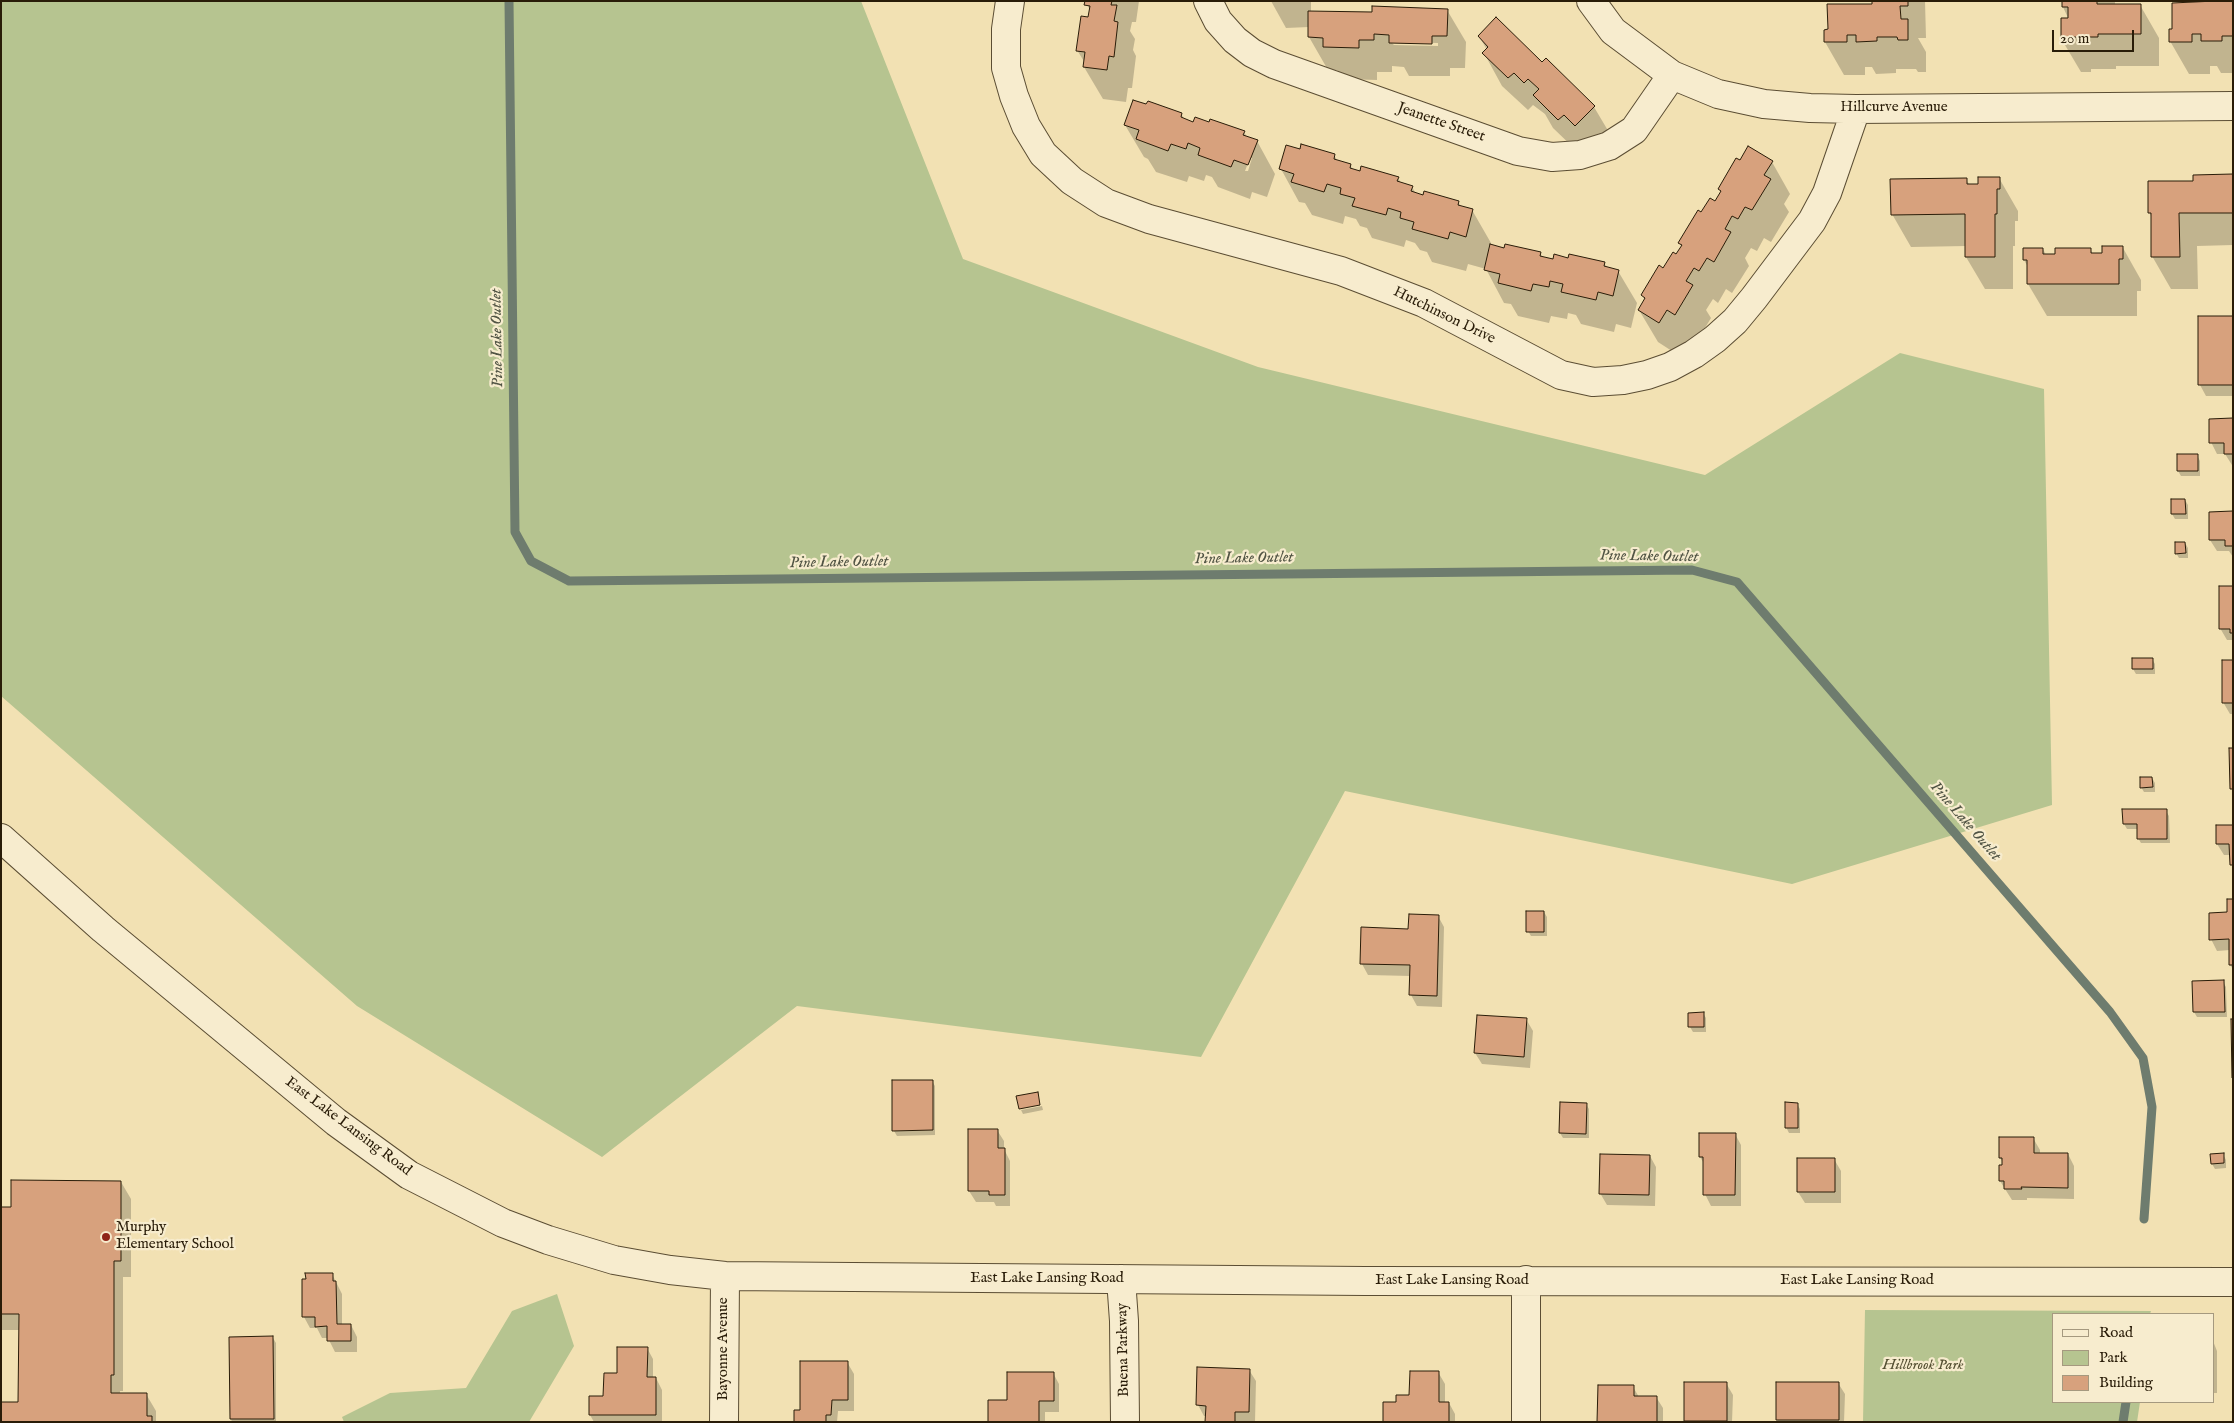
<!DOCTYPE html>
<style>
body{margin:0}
#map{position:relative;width:2234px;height:1423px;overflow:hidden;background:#f2e1b3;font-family:"IM FELL English",serif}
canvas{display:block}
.frame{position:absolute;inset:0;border:2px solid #291c08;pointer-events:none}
.legend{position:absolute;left:2052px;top:1313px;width:162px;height:90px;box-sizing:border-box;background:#f7ecce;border:1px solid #a5997f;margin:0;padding:6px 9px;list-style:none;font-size:15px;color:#291c08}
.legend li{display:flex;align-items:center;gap:10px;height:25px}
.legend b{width:25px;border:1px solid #a5997f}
.scale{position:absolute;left:2052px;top:30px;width:82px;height:22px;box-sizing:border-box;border:2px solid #291c08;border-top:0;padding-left:6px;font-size:15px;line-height:18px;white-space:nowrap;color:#291c08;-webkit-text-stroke:4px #f7ecce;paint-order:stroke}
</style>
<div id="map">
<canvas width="2234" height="1423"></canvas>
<div class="frame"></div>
<ul class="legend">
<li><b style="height:6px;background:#f7ecce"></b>Road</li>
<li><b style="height:14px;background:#b6c490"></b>Park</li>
<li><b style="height:14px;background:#d7a17d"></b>Building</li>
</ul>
<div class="scale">20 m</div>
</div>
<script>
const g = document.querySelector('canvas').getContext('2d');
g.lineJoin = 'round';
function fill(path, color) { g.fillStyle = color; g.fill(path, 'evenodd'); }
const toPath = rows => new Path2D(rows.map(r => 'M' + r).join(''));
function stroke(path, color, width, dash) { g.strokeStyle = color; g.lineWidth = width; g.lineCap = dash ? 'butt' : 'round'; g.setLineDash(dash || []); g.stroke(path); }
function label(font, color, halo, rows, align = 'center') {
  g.font = font + ' "IM FELL English",serif'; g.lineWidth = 4.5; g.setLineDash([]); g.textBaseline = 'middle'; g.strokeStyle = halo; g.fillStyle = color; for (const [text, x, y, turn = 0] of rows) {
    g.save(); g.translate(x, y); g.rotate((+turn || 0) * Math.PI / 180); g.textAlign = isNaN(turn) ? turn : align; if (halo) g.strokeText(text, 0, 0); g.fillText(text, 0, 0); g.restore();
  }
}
fill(toPath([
 [1,1,861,1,963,259,1258,367,1705,475,1900,353,2044,389,2052,805,1792,884,1345,791,1201,1057,797,1006,602,1157,357,1006,1,696],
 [557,1294,574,1346,529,1422,344,1422,342,1417,390,1393,466,1388,512,1311],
 [1865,1310,2151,1311,2150,1314,2053,1314,2053,1402,2140,1402,2137,1422,1863,1422]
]), '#b6c490');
fill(toPath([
 [1086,1,1139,1,1136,22,1132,22,1130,31,1135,39,1133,50,1136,56,1132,88,1128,88,1126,102,1103,99,1084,67,1085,63,1077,50,1089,19,1090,11],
 [1271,1,1311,1,1311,12,1374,14,1447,10,1466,42,1465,68,1450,68,1450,76,1409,76,1404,67,1392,66,1392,72,1377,72,1377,80,1343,79,1337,70,1328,70,1309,37,1309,27,1286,28],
 [1391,42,1438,43,1438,46,1394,45],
 [1873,1,1925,1,1926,38,1918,38,1926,52,1926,72,1918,72,1916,69,1896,69,1896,73,1876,74,1872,67,1865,67,1865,75,1844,75,1825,42,1825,31,1873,5],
 [2063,1,2115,1,2115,5,2140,5,2159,38,2159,66,2116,66,2116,69,2091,69,2091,72,2081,72,2062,40,2069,20,2063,7],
 [2233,1,2233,73,2221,73,2217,66,2210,66,2210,74,2189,74,2170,41,2174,30],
 [1479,36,1542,63,1594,107,1613,139,1578,152,1553,128,1545,114,1533,105,1528,110,1502,86,1484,53,1487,50],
 [1181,114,1185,120,1194,123,1244,132,1247,137,1257,141,1275,174,1267,197,1252,192,1250,199,1218,187,1212,177,1206,175,1204,181,1189,176,1187,182,1156,172,1148,159,1144,157,1125,125],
 [1250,158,1252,158,1248,171,1245,171],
 [1301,151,1334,155,1338,162,1350,165,1353,170,1398,178,1401,183,1412,187,1416,194,1458,202,1461,207,1472,210,1491,243,1490,246,1540,253,1543,258,1554,261,1569,259,1604,263,1607,268,1618,271,1637,303,1631,328,1616,324,1614,332,1581,324,1576,315,1568,313,1567,319,1551,316,1549,323,1518,316,1511,304,1504,303,1486,269,1468,264,1466,271,1432,262,1427,252,1420,250,1415,243,1406,240,1404,247,1372,238,1367,228,1360,226,1356,219,1345,216,1343,224,1312,215,1305,203,1299,202,1281,169],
 [1741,162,1772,162,1790,194,1784,204,1789,212,1771,242,1764,238,1757,251,1751,248,1745,258,1749,266,1732,293,1726,289,1718,303,1713,299,1706,310,1711,318,1694,346,1686,341,1678,355,1658,342,1639,310,1645,300,1642,295,1677,256,1682,247,1679,243,1702,214,1715,203,1721,192,1719,189],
 [2233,176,2233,245,2197,246,2198,289,2171,289,2152,256,2152,218,2149,212],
 [1999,178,2018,211,2018,221,2015,221,2015,246,2013,246,2013,289,1985,289,1966,257,1966,246,1911,247,1892,214,1966,180,1970,185,1980,185],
 [2123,248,2141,280,2141,291,2137,291,2137,316,2047,316,2028,284,2028,267,2024,260,2024,249,2043,249,2046,255,2090,249,2093,254,2104,254],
 [2200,317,2233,317,2233,396,2206,396,2200,385],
 [2233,420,2233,465,2232,465,2225,454,2217,454,2211,442],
 [2197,455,2200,461,2200,476,2181,476,2178,471],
 [2172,500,2185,500,2188,505,2188,519,2175,519,2172,514],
 [2210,513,2233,513,2233,557,2229,551,2217,551,2210,540],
 [2185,543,2188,548,2188,558,2179,558,2176,553],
 [2233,587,2233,640,2227,640,2220,628],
 [2152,659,2155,664,2155,674,2136,674,2133,669],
 [2233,661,2233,714,2230,714,2223,702],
 [2152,778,2155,783,2155,792,2144,792,2141,787],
 [2166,811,2169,816,2170,843,2141,843,2138,838,2138,829,2127,829,2124,824],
 [2233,826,2233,868,2231,855,2224,855,2217,844],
 [2233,900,2233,969,2230,965,2230,950,2217,951,2211,939,2228,914],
 [1544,912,1547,917,1547,936,1531,936,1528,931],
 [1438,916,1444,927,1442,1007,1417,1006,1411,995,1411,976,1368,975,1362,964,1363,929,1410,930],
 [2223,982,2226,987,2227,1017,2197,1017,2194,1012],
 [1703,1013,1706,1018,1706,1032,1693,1032,1690,1027],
 [1526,1019,1533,1031,1530,1068,1482,1064,1475,1053],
 [932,1081,935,1086,935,1135,897,1136,894,1131],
 [1586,1104,1589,1109,1589,1138,1563,1138,1560,1133],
 [1797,1104,1800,1109,1800,1133,1789,1133,1786,1127],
 [1042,1106,1043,1110,1023,1114,1021,1110],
 [997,1130,1004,1141,1004,1149,1010,1161,1010,1206,996,1206,994,1202,976,1202,969,1191],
 [1735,1134,1741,1145,1741,1206,1711,1206,1705,1194,1705,1165,1700,1157],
 [2033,1138,2040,1150,2040,1154,2068,1154,2074,1166,2074,1199,2027,1198,2027,1200,2012,1200,2000,1181,2004,1164,2000,1158],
 [2223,1154,2226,1160,2226,1168,2215,1169,2212,1164],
 [1650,1156,1656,1167,1655,1206,1607,1205,1600,1193],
 [1798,1159,1834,1159,1841,1171,1841,1203,1805,1203,1798,1192],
 [121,1182,131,1199,131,1277,123,1277,123,1391,120,1391,120,1394,146,1394,156,1411,156,1422,1,1422,20,1403,20,1330,1,1330,1,1208,13,1208],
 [332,1274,342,1294,342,1325,351,1325,357,1337,357,1352,335,1352,328,1338,322,1338,317,1328,310,1328,304,1317],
 [230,1338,273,1338,276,1343,276,1422,232,1422,231,1419],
 [2213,1341,2217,1351,2217,1393,2213,1393],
 [647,1348,653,1359,653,1378,656,1378,662,1390,662,1422,594,1422,590,1415,605,1397,618,1374],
 [847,1362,854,1374,854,1411,838,1411,837,1422,795,1422,801,1411],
 [1249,1370,1256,1381,1255,1422,1207,1422,1207,1416,1204,1416,1198,1405],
 [1438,1372,1445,1384,1445,1403,1449,1403,1455,1414,1455,1422,1384,1422,1397,1403,1411,1397],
 [1053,1373,1059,1384,1059,1412,1045,1412,1045,1422,989,1422,1008,1402],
 [1726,1383,1733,1395,1732,1422,1686,1422],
 [1838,1383,1845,1394,1844,1422,1778,1422,1777,1420],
 [1633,1387,1639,1397,1656,1397,1663,1408,1663,1422,1598,1422]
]), '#0003');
stroke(toPath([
 [509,1,515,532,531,561,569,581,1692,570,1737,582,2110,1012,2143,1058,2152,1107,2144,1219],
 [2123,1422,2126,1402]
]), '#6e7c6e', 9);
const building = toPath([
 [1085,1,1112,1,1111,5,1117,5,1114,21,1118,22,1114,57,1109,56,1107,70,1083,67,1085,52,1076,51,1081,16,1088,17,1090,6,1084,5,1085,1],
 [1872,1,1908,1,1908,6,1900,6,1901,19,1908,19,1908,40,1898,40,1897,37,1877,37,1877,41,1856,42,1856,35,1847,35,1847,42,1824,42,1824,30,1828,29,1827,4,1872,4,1872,1],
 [2062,1,2097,1,2097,4,2141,4,2141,34,2098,34,2098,37,2073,37,2073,40,2061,40,2061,18,2068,18,2068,7,2062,7,2062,1],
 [2216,1,2233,1,2233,36,2222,36,2222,41,2201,41,2201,34,2192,34,2192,42,2169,42,2169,29,2172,29,2172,3,2216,1],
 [1372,6,1448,9,1447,36,1432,36,1432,44,1389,43,1389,35,1374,34,1374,40,1359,40,1359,48,1323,47,1323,38,1308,37,1308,11,1372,12,1372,6],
 [1496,17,1542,62,1546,58,1595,106,1575,126,1564,115,1558,120,1533,95,1539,89,1528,79,1524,83,1514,73,1508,78,1482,53,1488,47,1478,36,1496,17],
 [1133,100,1146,104,1148,101,1182,113,1181,117,1193,122,1195,117,1209,122,1210,119,1245,131,1243,135,1258,140,1248,165,1234,160,1231,167,1198,155,1200,148,1188,143,1186,149,1171,144,1168,151,1136,139,1139,130,1124,125,1133,100],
 [1301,144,1335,154,1334,159,1351,164,1350,168,1360,171,1361,166,1399,177,1397,181,1413,186,1411,191,1423,195,1424,191,1459,201,1458,205,1473,209,1466,237,1450,232,1448,239,1412,229,1414,222,1400,218,1401,212,1388,208,1386,215,1352,206,1355,198,1340,194,1341,188,1327,184,1324,192,1291,182,1294,174,1279,169,1286,145,1300,149,1301,144],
 [1748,146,1773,161,1764,175,1771,179,1752,210,1745,207,1738,219,1732,216,1725,229,1731,232,1714,262,1707,258,1699,271,1694,268,1686,281,1693,285,1675,315,1667,310,1659,323,1638,310,1645,298,1641,295,1659,265,1663,268,1673,252,1676,254,1682,245,1678,243,1698,210,1701,212,1710,198,1715,201,1721,191,1718,189,1736,158,1740,160,1748,146],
 [2233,174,2233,213,2179,213,2180,257,2151,257,2151,213,2148,213,2148,181,2193,181,2193,175,2233,174],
 [1978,177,2000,177,2000,189,1997,189,1997,214,1995,214,1995,257,1965,257,1965,214,1891,215,1890,179,1967,178,1967,184,1978,184,1978,177],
 [1490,244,1504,248,1505,244,1541,252,1540,256,1553,259,1554,254,1568,258,1569,254,1605,262,1604,266,1619,270,1613,296,1598,292,1596,300,1561,292,1563,284,1550,281,1549,287,1533,284,1531,291,1498,283,1500,274,1484,270,1490,244],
 [2102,246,2123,246,2123,259,2119,259,2119,284,2027,284,2027,260,2023,260,2023,248,2043,248,2043,254,2055,254,2055,248,2091,248,2091,253,2102,253,2102,246],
 [2198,316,2233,316,2233,385,2198,385,2198,316],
 [2233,418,2233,454,2224,454,2224,443,2209,443,2209,419,2233,418],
 [2177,454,2198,454,2198,471,2177,471,2177,454],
 [2171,499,2185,499,2186,514,2171,514,2171,499],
 [2233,511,2233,546,2225,546,2225,540,2209,540,2209,512,2233,511],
 [2175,542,2185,542,2186,553,2175,554,2175,542],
 [2219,586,2233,586,2233,633,2230,633,2230,629,2219,629,2219,586],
 [2132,658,2153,658,2153,669,2132,669,2132,658],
 [2222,660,2233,660,2233,703,2222,703,2222,660],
 [2229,748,2233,748,2233,789,2230,789,2229,748],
 [2140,777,2152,777,2153,787,2140,788,2140,777],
 [2122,809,2167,809,2167,839,2137,839,2137,824,2123,824,2122,809],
 [2216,825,2233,825,2233,865,2230,865,2229,844,2216,844,2216,825],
 [2227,899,2233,899,2233,965,2229,965,2229,939,2209,940,2209,913,2227,912,2227,899],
 [1526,911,1544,911,1544,932,1526,932,1526,911],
 [1409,914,1439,915,1437,996,1409,995,1410,965,1360,964,1361,927,1408,929,1409,914],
 [2224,980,2225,1012,2193,1012,2192,981,2224,980],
 [1704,1012,1704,1027,1688,1027,1688,1013,1704,1012],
 [1477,1015,1527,1018,1524,1057,1474,1053,1477,1015],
 [2231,1019,2233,1019,2233,1078,2232,1078,2231,1019],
 [892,1080,933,1080,933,1130,892,1131,892,1080],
 [1038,1092,1040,1105,1019,1109,1016,1096,1038,1092],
 [1560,1102,1587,1103,1586,1134,1559,1133,1560,1102],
 [1785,1102,1798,1103,1798,1128,1785,1128,1785,1102],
 [968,1129,998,1129,998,1148,1005,1148,1005,1195,989,1195,989,1191,968,1191,968,1129],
 [1699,1133,1736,1133,1735,1195,1703,1195,1703,1157,1699,1157,1699,1133],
 [1999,1137,2034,1137,2034,1153,2068,1153,2068,1188,2021,1187,2022,1189,2004,1189,2004,1181,1999,1181,1999,1165,2002,1165,2002,1158,1999,1158,1999,1137],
 [2224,1153,2224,1163,2211,1164,2210,1154,2224,1153],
 [1600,1154,1650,1155,1649,1195,1599,1194,1600,1154],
 [1797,1158,1835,1158,1835,1192,1797,1192,1797,1158],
 [11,1180,121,1181,121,1261,114,1261,114,1375,111,1375,111,1393,147,1393,147,1416,152,1416,152,1422,1,1422,1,1402,18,1402,19,1314,1,1314,1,1207,11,1207,11,1180],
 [305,1273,333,1273,333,1281,336,1281,337,1324,351,1324,351,1341,327,1341,327,1326,315,1327,315,1317,302,1317,302,1279,306,1279,305,1273],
 [273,1336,274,1419,230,1419,229,1337,273,1336],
 [617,1347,648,1347,647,1377,656,1377,656,1415,589,1415,589,1396,603,1396,604,1373,617,1373,617,1347],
 [800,1361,848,1361,848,1400,832,1400,831,1415,826,1415,826,1422,794,1422,794,1410,800,1410,800,1361],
 [1197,1367,1250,1369,1249,1412,1235,1412,1235,1422,1205,1422,1206,1406,1196,1405,1197,1367],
 [1410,1371,1439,1371,1439,1402,1449,1402,1449,1422,1383,1422,1383,1402,1396,1402,1396,1395,1409,1395,1410,1371],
 [1007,1372,1054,1372,1054,1401,1039,1401,1039,1422,988,1422,988,1400,1007,1400,1007,1372],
 [1684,1382,1727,1382,1727,1421,1684,1421,1684,1382],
 [1776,1382,1839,1382,1839,1420,1776,1420,1776,1382],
 [1598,1385,1634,1385,1634,1396,1657,1396,1657,1422,1597,1422,1598,1385]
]);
fill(building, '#d7a17d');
stroke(building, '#291c08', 1);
const minor = toPath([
 [1010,1,1006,29,1006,68,1014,96,1026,126,1043,154,1072,181,1106,203,1149,219,1341,271,1424,303,1561,375,1593,382,1623,380,1647,375,1670,367,1694,354,1715,339,1735,321,1754,298,1812,221,1827,193,1856,109],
 [1208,1,1218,21,1235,40,1252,53,1274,64,1518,151,1552,157,1580,155,1609,146,1634,130,1672,75],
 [1591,1,1613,31,1672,75,1718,94,1764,104,1810,108,1856,109,2233,106],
 [1,838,103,929,336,1122,409,1175,503,1223,548,1240,614,1260,670,1270,725,1276,1365,1281,2233,1282],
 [1121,1279,1124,1321,1125,1422],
 [1526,1280,1526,1422],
 [724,1422,725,1276]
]);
stroke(minor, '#5b4d33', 30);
stroke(minor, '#f7ecce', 28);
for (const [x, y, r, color] of [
 [106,1237,5,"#8f2418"]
]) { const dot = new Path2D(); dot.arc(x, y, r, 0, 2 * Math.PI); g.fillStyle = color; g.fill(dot); stroke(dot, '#f7ecce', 2); }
label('15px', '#291c08', '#f7ecce', [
 ["Hillcurve Avenue",1894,108],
 ["Jeanette Street",1441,123,19],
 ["Hutchinson Drive",1444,316,26],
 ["East Lake Lansing Road",348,1127,37],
 ["East Lake Lansing Road",1047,1279],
 ["East Lake Lansing Road",1452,1281],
 ["East Lake Lansing Road",1857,1281],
 ["Bayonne Avenue",724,1349,-90],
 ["Buena Parkway",1124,1350,-91]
]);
label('15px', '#291c08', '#f7ecce', [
 ["Murphy",116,1228],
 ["Elementary School",116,1245]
], 'left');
label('italic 15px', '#534e31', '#f7ecce', [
 ["Hillbrook Park",1923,1366]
]);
label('italic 16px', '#515444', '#f7ecce', [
 ["Pine Lake Outlet",498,338,-91],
 ["Pine Lake Outlet",1649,557,1],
 ["Pine Lake Outlet",1244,559,-1],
 ["Pine Lake Outlet",839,563,-1],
 ["Pine Lake Outlet",1965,822,49]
]);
</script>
